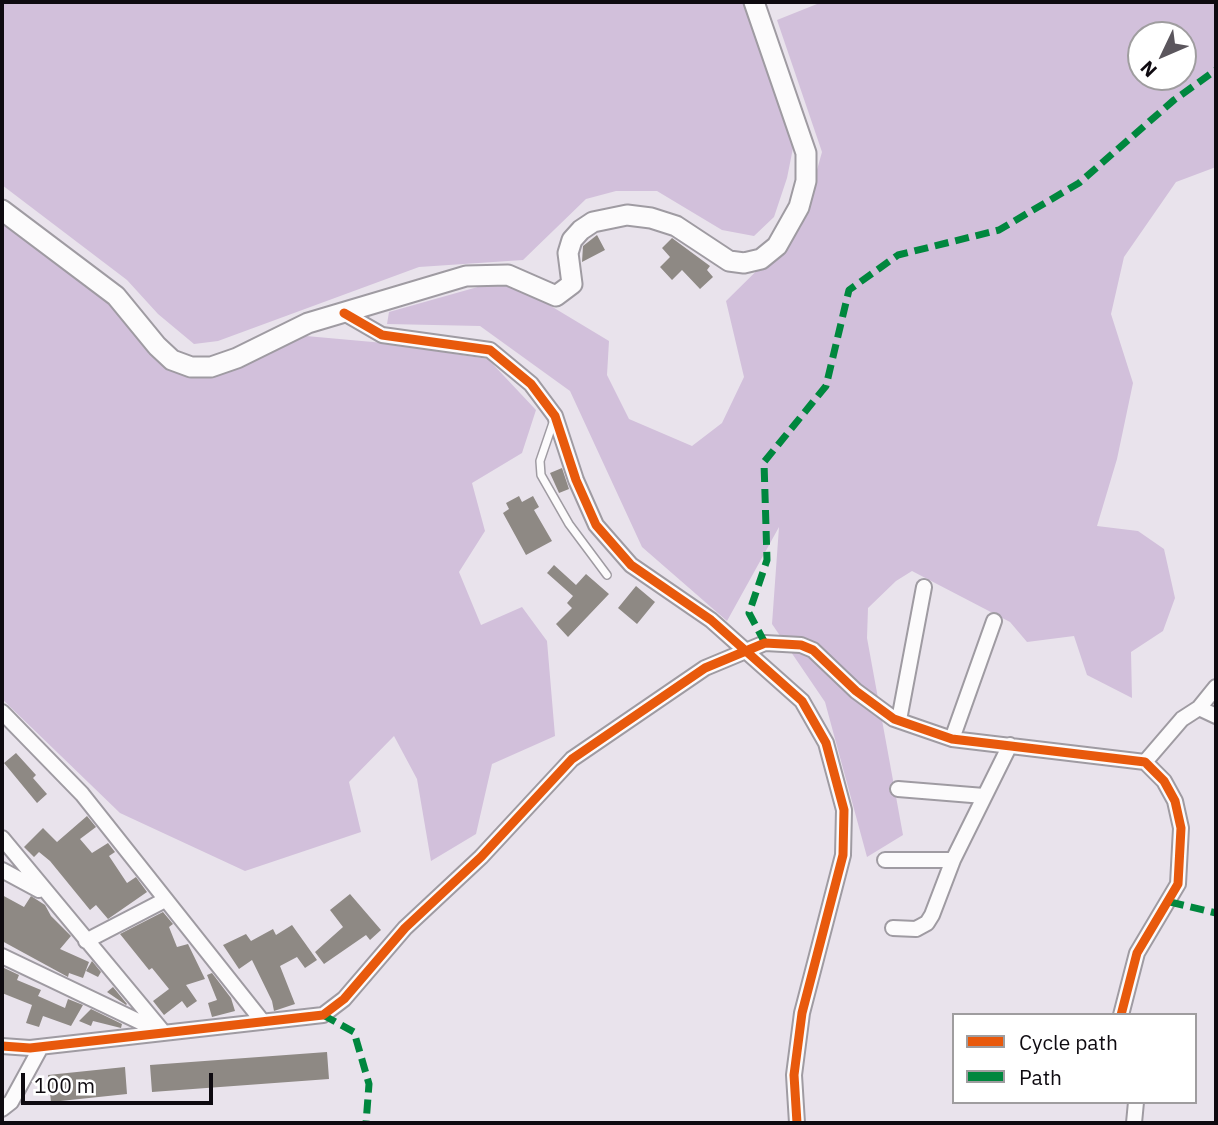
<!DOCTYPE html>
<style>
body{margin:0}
#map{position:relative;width:1218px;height:1125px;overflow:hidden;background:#e9e3ec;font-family:"IBM Plex Sans",sans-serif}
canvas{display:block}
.frame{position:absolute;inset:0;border:4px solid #0e0a10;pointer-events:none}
.legend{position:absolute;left:952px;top:1013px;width:245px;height:91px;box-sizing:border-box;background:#fff;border:2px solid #9f9d9f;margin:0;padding:9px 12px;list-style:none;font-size:21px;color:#0e0a10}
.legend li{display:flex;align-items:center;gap:14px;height:35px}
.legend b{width:35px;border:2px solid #9f9d9f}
.north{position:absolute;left:1127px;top:21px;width:70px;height:70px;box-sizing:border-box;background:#fff;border:2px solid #9f9d9f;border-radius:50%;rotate:226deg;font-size:19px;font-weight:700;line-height:28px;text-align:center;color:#0e0a10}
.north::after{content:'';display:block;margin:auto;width:24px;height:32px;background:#5b565d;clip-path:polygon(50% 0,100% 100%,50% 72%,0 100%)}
.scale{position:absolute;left:21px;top:1073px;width:192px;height:32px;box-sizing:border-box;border:4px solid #0e0a10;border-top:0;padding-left:9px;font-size:21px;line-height:24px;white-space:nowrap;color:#0e0a10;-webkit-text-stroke:5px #fff;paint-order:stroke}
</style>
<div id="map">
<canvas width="1218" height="1125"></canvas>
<div class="frame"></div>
<ul class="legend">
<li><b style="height:9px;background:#e8590c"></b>Cycle path</li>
<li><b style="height:9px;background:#00873e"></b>Path</li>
</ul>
<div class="north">N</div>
<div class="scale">100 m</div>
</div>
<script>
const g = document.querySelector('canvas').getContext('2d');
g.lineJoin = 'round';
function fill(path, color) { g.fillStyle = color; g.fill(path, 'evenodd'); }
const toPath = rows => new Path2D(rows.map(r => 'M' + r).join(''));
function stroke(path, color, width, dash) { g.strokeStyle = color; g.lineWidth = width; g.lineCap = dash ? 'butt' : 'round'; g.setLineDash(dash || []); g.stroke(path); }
fill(toPath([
 [2,2,744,2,769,54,794,143,787,178,774,217,754,236,722,230,657,191,616,191,586,199,523,260,419,267,218,341,194,344,158,314,127,280,2,185],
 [822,2,1216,2,1216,167,1176,182,1124,257,1111,314,1133,383,1117,459,1097,526,1138,531,1164,549,1175,598,1163,631,1131,652,1132,698,1087,675,1074,636,1027,642,1010,622,912,571,896,581,868,608,867,638,903,835,867,857,825,702,772,624,779,527,727,621,642,547,570,391,480,326,387,324,389,312,506,279,609,341,607,375,629,419,692,446,722,423,744,377,726,301,801,227,822,152,777,20],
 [1141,35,1183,35,1183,77,1141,77],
 [2,216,125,312,149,354,201,377,306,336,384,343,488,359,536,410,522,453,472,483,485,531,459,572,481,625,522,607,547,641,555,736,492,764,476,834,431,861,417,779,394,736,349,782,361,832,245,871,120,813,2,699]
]), '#d2c0db');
fill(toPath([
 [597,235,605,250,582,262,583,246],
 [672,238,710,266,707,270,713,277,700,289,682,270,672,280,660,267,670,257,662,248],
 [562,468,569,489,559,493,550,473],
 [519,496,522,502,533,496,539,507,534,510,552,541,526,555,503,513,509,509,506,503],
 [554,565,576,585,586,574,609,594,568,637,556,624,572,608,567,603,573,596,547,573],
 [636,586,655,602,637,624,618,608],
 [16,753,36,775,33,778,47,794,37,803,4,763],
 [87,816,96,827,80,839,92,853,108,843,115,852,109,856,127,883,136,877,147,892,108,919,96,905,90,910,50,861,39,852,34,857,24,847,43,828,57,842],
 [350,894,381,930,370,940,366,935,324,964,315,952,343,927,330,910],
 [2,895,24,907,31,896,45,905,51,916,71,936,60,949,89,962,83,978,69,973,68,977,2,941],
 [163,912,173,924,169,927,177,947,188,944,205,979,186,985,197,1001,187,1008,182,1001,164,1015,153,1001,169,989,152,968,149,970,120,934],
 [292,925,317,960,305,968,297,957,280,966,295,1004,274,1011,272,1001,252,960,239,969,223,945,246,934,251,941,273,929,276,935],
 [92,961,101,972,98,977,86,971],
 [2,967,19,975,17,980,41,990,38,996,65,1008,68,999,83,1005,71,1026,43,1016,39,1027,26,1023,32,1005,2,993],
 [212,973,231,998,235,1011,212,1017,208,1003,217,1000,207,975],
 [113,987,127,1004,126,1005,107,992],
 [91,1009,122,1024,121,1028,93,1021,91,1026,79,1021],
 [327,1052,329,1079,152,1092,150,1065],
 [125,1067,127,1094,51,1102,48,1075]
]), '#8e8984');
const lane = toPath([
 [554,420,540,461,541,475,569,524,607,575]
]);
const street = toPath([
 [344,313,382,335,490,350,531,384,555,416,576,480,596,525,631,565,711,620,802,701,826,743,844,810,843,855,802,1013,794,1075,797,1123],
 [1199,708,1216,716],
 [2,712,82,794,263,1022],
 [899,720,924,587],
 [952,739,994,621],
 [1145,762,1182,719,1199,708,1216,687],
 [898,789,984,796],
 [2,838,164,1033],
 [885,860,953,860],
 [2,870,39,890],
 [893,928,916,929,927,923,932,915,953,860,1010,745],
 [86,941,165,900],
 [2,956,159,1031],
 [2,1046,30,1048,323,1015,344,999,405,928,481,857,572,759,705,668,765,643,801,645,813,650,856,691,894,719,952,739,1145,762,1164,781,1175,801,1181,828,1178,884,1137,953,1121,1015],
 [2,1109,11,1102,41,1047],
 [1134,1123,1136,1102]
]);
const secondary = toPath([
 [2,210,116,296,157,346,172,360,191,367,211,367,237,358,308,323,466,276,508,275,556,296,572,284,568,253,572,240,581,230,593,222,627,215,651,218,676,226,729,261,744,263,761,259,777,246,799,207,806,181,806,153,754,2]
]);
stroke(lane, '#9f9ba2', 10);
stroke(street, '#9f9ba2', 18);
stroke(secondary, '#9f9ba2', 23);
stroke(lane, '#fcfbfc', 7);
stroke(street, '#fcfbfc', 14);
stroke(secondary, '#fcfbfc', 19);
stroke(toPath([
 [765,643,749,613,767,560,764,462,826,386,849,290,898,255,999,230,1079,183,1174,100,1216,70],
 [1170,902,1216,913],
 [323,1015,354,1032,369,1084,366,1123]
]), '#00873e', 7, [14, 7]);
stroke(toPath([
 [344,313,382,335,490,350,531,384,555,416,576,480,596,525,631,565,711,620,802,701,826,743,844,810,843,855,802,1013,794,1075,797,1123],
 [2,1046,30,1048,323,1015,344,999,405,928,481,857,572,759,705,668,765,643,801,645,813,650,856,691,894,719,952,739,1145,762,1164,781,1175,801,1181,828,1178,884,1137,953,1121,1015]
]), '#e8590c', 9);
</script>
